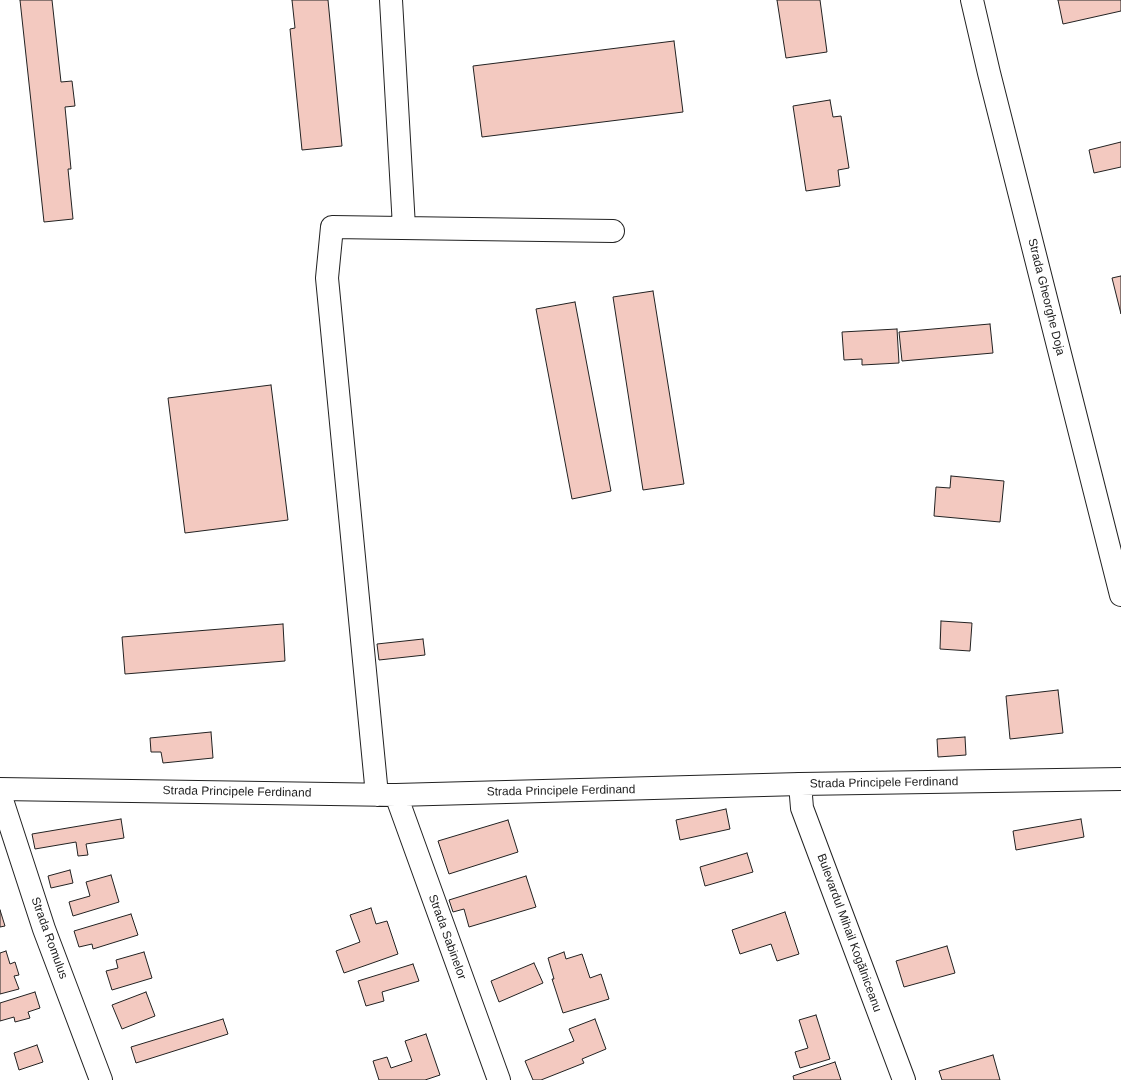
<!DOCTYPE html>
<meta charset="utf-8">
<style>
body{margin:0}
canvas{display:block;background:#fff}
</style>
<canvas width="1121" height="1080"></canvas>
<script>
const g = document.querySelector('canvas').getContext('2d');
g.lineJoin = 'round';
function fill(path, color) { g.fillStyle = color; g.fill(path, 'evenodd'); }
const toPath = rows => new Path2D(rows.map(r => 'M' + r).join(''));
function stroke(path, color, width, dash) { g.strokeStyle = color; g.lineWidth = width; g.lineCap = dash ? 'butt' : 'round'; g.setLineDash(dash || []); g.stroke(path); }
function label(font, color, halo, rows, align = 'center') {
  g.font = font + ' Arial,sans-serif'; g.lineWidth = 3; g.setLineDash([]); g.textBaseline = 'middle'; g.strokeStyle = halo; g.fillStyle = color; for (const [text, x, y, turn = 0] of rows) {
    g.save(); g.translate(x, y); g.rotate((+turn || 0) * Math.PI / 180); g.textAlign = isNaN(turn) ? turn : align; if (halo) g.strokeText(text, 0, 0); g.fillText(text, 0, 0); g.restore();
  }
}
const building = toPath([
 [20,0,52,0,61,82,72,81,75,106,65,107,71,169,68,169,73,219,44,222,20,0],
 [292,0,328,0,342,146,302,150,290,29,295,28,292,0],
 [777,0,820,0,827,52,786,58,777,0],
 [1058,0,1121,0,1121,11,1063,24,1058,0],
 [674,41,683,112,482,137,473,66,674,41],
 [830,100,833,117,841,116,849,168,838,170,840,186,806,191,793,106,830,100],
 [1121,142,1121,167,1094,173,1089,150,1121,142],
 [1121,276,1121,314,1112,278,1121,276],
 [653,291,684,484,643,490,613,297,653,291],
 [575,302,611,491,572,499,536,309,575,302],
 [990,324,993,353,902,361,899,332,990,324],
 [897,329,899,363,862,365,862,359,844,360,842,332,897,329],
 [271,385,288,520,185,533,168,398,271,385],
 [951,476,1004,481,1000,522,934,516,936,487,950,488,951,476],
 [941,621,972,623,970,651,940,649,941,621],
 [283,624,285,661,125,674,122,637,283,624],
 [423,639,425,655,379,660,377,644,423,639],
 [1058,690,1063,733,1010,739,1006,696,1058,690],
 [211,732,213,758,163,763,161,752,151,752,150,738,211,732],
 [965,737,966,755,938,757,937,739,965,737],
 [726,809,730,829,680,840,676,820,726,809],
 [121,819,124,838,86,844,88,855,78,856,76,842,35,849,32,834,121,819],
 [1081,819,1084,837,1016,850,1013,831,1081,819],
 [508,820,518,852,449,874,438,841,508,820],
 [747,853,753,872,705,886,700,867,747,853],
 [70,870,73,883,51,888,48,876,70,870],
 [111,875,119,902,73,916,69,902,90,896,86,882,111,875],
 [526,876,536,907,469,927,464,909,453,912,449,900,526,876],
 [371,908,376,924,387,921,398,954,344,973,336,951,360,942,350,915,371,908],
 [0,910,5,926,0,927,0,910],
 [785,912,799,954,777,961,771,944,740,954,732,930,785,912],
 [131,914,138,935,93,949,92,944,79,947,74,931,131,914],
 [947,946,955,973,904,987,896,961,947,946],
 [6,951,10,964,15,962,19,975,14,976,19,989,0,994,0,953,6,951],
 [144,952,152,978,112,990,106,971,118,968,116,960,144,952],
 [564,952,566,959,582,954,590,978,601,974,609,999,563,1013,552,979,554,979,548,958,564,952],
 [534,963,543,983,499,1002,491,981,534,963],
 [413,964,419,981,382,992,384,1001,366,1006,358,981,413,964],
 [35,992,40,1008,28,1012,30,1018,15,1022,14,1017,0,1021,0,1003,35,992],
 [146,992,155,1016,122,1029,112,1005,146,992],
 [816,1015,830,1059,800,1068,795,1052,808,1048,799,1020,816,1015],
 [223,1019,228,1034,136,1063,131,1047,223,1019],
 [595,1019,606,1049,582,1059,584,1063,541,1080,533,1080,525,1061,574,1041,569,1029,595,1019],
 [426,1034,440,1075,425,1080,379,1080,373,1061,387,1057,391,1068,412,1061,405,1041,426,1034],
 [37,1045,43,1062,19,1070,14,1053,37,1045],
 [993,1055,1000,1080,942,1080,939,1071,993,1055],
 [835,1062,841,1080,794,1080,793,1076,835,1062]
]);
fill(building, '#f3c9c0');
stroke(building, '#222', 1);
const minor = toPath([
 [391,0,404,227],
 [0,789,396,795,800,784],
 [0,794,44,929,101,1080],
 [377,795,327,278,332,227,613,231],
 [396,795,499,1080]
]);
const major = toPath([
 [972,0,989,73,1121,595],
 [904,1080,802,808,800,784,1121,779]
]);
stroke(minor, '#222', 24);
stroke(major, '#222', 24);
stroke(minor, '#fff', 22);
stroke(major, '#fff', 22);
label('12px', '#222', '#fff', [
 ["Strada Gheorghe Doja",1046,297,76],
 ["Strada Principele Ferdinand",884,783,-1],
 ["Strada Principele Ferdinand",561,791,-1],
 ["Strada Principele Ferdinand",237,792,1],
 ["Bulevardul Mihail Kogălniceanu",849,933,70],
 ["Strada Sabinelor",447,937,70],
 ["Strada Romulus",49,938,70]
]);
</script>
